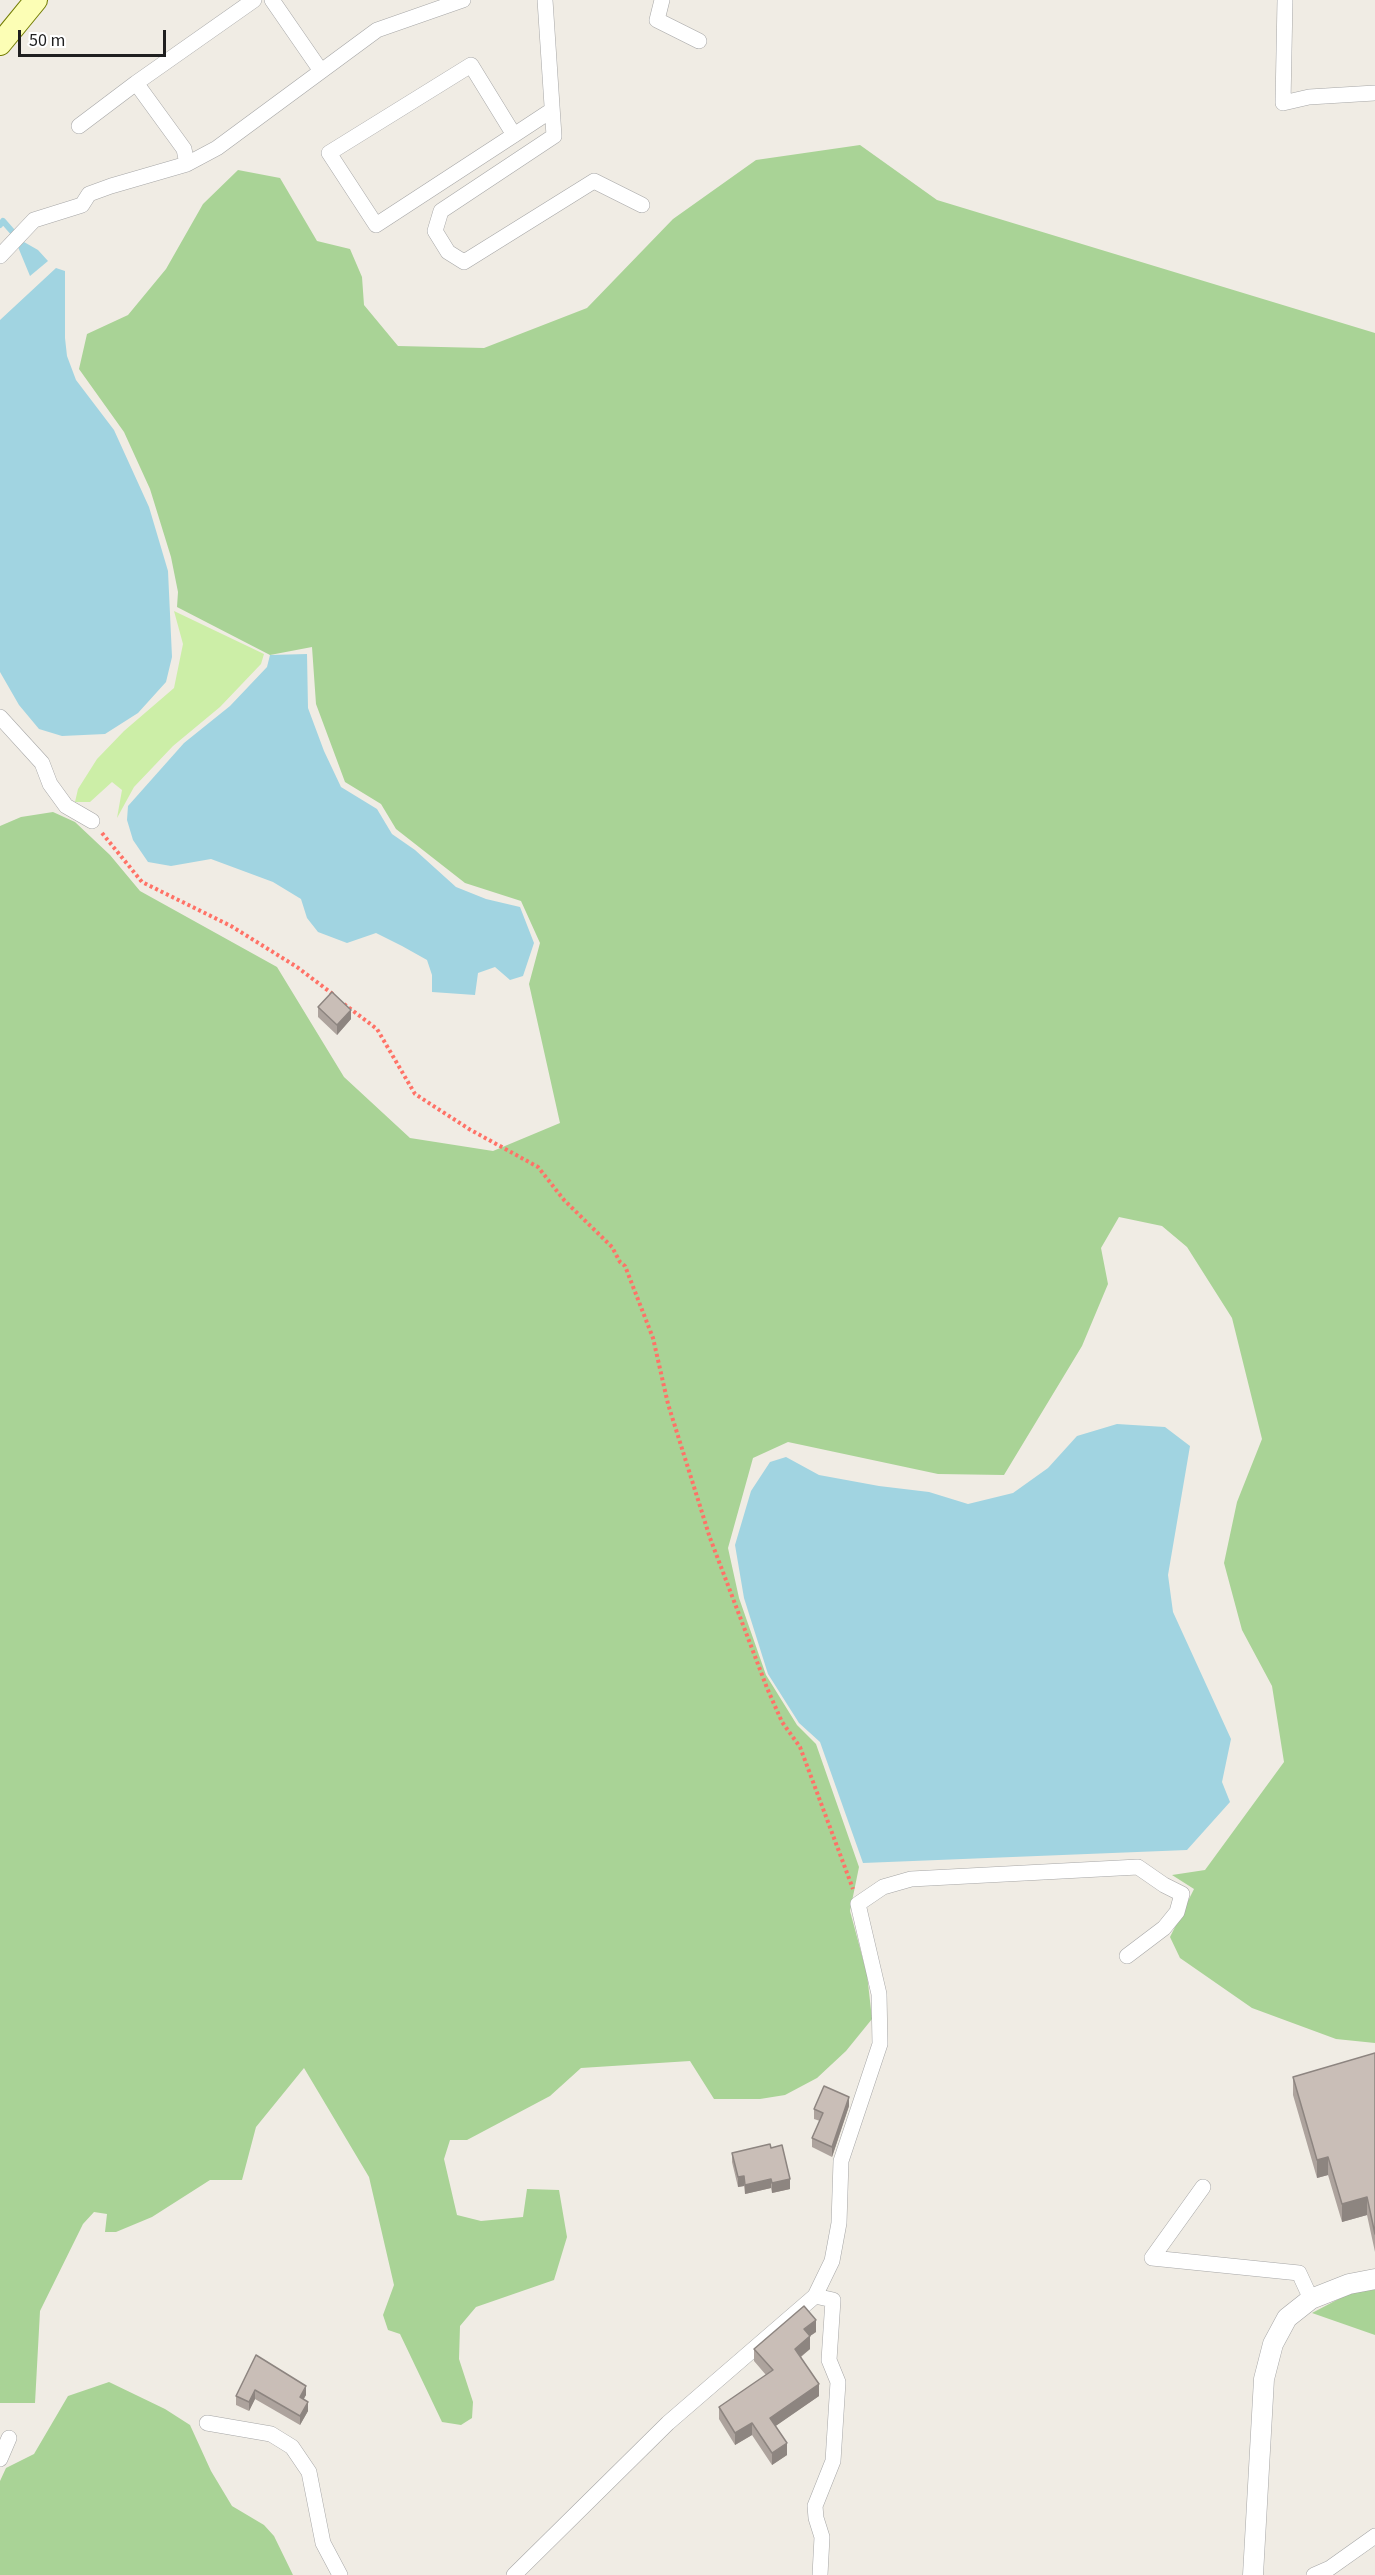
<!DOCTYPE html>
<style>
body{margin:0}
#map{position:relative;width:1375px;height:2575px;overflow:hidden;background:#f0ece4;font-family:"Source Sans 3",sans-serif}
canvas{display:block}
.scale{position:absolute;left:18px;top:30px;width:148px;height:27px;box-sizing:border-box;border:3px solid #1f1f1f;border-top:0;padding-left:8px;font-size:18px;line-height:21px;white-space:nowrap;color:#1f1f1f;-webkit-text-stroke:4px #fff;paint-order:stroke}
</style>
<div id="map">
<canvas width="1375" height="2575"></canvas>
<div class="scale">50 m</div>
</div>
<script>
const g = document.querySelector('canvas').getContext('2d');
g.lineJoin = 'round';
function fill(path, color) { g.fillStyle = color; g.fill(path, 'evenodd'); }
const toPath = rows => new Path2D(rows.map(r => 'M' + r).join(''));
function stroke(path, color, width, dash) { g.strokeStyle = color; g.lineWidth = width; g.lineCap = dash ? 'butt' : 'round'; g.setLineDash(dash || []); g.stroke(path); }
fill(toPath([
 [174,611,264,654,261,664,220,707,173,746,134,787,117,818,122,790,112,782,90,802,75,802,78,789,97,759,124,731,174,688,183,644]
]), '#cceea7');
fill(toPath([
 [860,145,937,200,1375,333,1375,2043,1336,2039,1252,2008,1180,1958,1170,1937,1194,1889,1172,1875,1205,1870,1284,1762,1272,1686,1242,1630,1224,1563,1237,1502,1262,1439,1232,1318,1187,1247,1162,1226,1119,1217,1101,1248,1108,1284,1082,1346,1004,1475,938,1474,788,1442,753,1458,728,1548,739,1598,766,1675,797,1725,816,1744,859,1867,850,1911,867,1974,872,2019,846,2051,817,2078,785,2095,760,2099,714,2099,690,2061,581,2068,550,2096,467,2140,450,2140,444,2159,457,2215,481,2221,523,2217,527,2189,559,2190,567,2237,554,2280,476,2307,460,2326,459,2359,473,2402,472,2418,461,2425,442,2422,400,2334,388,2330,383,2315,394,2285,369,2177,304,2068,256,2127,242,2180,210,2180,152,2217,116,2232,105,2232,107,2214,94,2212,83,2224,40,2311,35,2403,0,2403,0,826,21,817,53,812,75,822,110,855,140,891,277,967,344,1077,410,1138,493,1151,560,1123,529,984,540,943,521,901,465,883,396,829,381,804,345,782,316,704,312,647,270,655,177,607,178,592,171,557,150,489,124,432,79,369,87,334,128,315,166,269,203,204,238,170,280,178,317,241,350,249,362,277,364,305,398,346,484,348,587,308,673,219,756,160],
 [1375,2289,1375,2335,1312,2313,1350,2293],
 [109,2382,165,2409,190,2425,211,2471,232,2506,264,2525,274,2536,293,2575,0,2575,0,2481,6,2468,34,2454,68,2396]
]), '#a9d396');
fill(toPath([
 [24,242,38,250,48,261,30,276,18,247],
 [56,268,65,271,65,338,67,356,76,380,114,430,149,507,168,571,172,657,166,682,138,713,105,734,62,736,39,729,19,705,0,672,0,320],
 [307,654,308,708,324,751,341,787,377,809,392,834,415,850,456,887,486,899,520,907,534,943,523,976,510,980,495,967,478,973,475,995,432,992,432,975,427,960,402,946,376,933,347,943,318,932,307,918,301,899,273,882,211,859,171,866,148,862,133,840,127,820,128,806,184,743,230,706,267,667,270,655],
 [1117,1424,1165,1427,1190,1446,1168,1575,1173,1612,1231,1739,1222,1782,1230,1802,1187,1850,863,1863,820,1742,799,1723,768,1674,744,1598,735,1545,751,1491,770,1462,786,1457,819,1475,879,1486,929,1492,968,1504,1013,1493,1048,1468,1077,1436]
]), '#a1d4e1');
stroke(toPath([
 [0,225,3,221,17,237]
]), '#a1d4e1', 6);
const minor = toPath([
 [272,0,321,71],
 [545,0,554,136,441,211,435,231,448,252,464,262,594,181,642,205],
 [662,0,657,20,699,41],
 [1285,0,1283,103,1309,97,1375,93],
 [136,83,254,0],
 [79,126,136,83,184,149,187,164],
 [514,135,471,65,329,153,376,225,514,135,552,110],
 [0,256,34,220,82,205,89,194,111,186,187,164,217,148,377,30,463,0],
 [0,717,42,763,50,784,66,806,92,821],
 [1203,2187,1152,2258,1299,2273,1311,2299],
 [815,2296,833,2300,829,2360,838,2382,833,2461,815,2506,816,2518,822,2537,820,2575],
 [207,2423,271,2434,292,2447,309,2472,323,2543,340,2575],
 [0,2459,9,2438],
 [514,2575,668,2423,815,2296,832,2261,839,2223,841,2161,880,2044,879,1994,858,1904,883,1887,911,1879,1138,1867,1164,1885,1182,1894,1177,1912,1164,1928,1127,1956],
 [1314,2575,1330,2568,1375,2536]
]);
const tertiary = toPath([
 [1253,2575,1264,2379,1273,2344,1287,2318,1311,2299,1349,2284,1375,2279]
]);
const secondary = toPath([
 [0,44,36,0]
]);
stroke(minor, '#a6a6a6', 16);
stroke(tertiary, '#a6a6a6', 21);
stroke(secondary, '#727c00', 24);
stroke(toPath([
 [102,833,142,882,231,926,297,967,334,995],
 [344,1004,377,1029,415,1094,469,1129,538,1167,564,1200,612,1247,620,1262,625,1266,653,1338,668,1404,710,1538,767,1688,782,1722,800,1747,853,1889]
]), '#ff7267', 4, [3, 3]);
stroke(minor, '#fff', 15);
stroke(tertiary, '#fff', 20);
stroke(secondary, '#fcfeb5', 22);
fill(toPath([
 [318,1007,351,1019,337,1035,318,1017],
 [1375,2053,1375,2252,1367,2215,1342,2222,1328,2175,1317,2178,1293,2095,1293,2077],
 [849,2106,832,2157,812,2147,812,2138,820,2121,814,2119,814,2109],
 [771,2148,790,2189,772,2193,771,2188,745,2194,744,2186,738,2187,732,2162,732,2153],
 [816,2332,810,2336,810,2349,801,2357,819,2396,775,2426,787,2455,772,2465,752,2435,735,2445,719,2419,719,2407,766,2375,754,2361,754,2349],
 [256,2355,306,2395,303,2399,308,2411,300,2425,255,2399,249,2411,236,2405,236,2396]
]), '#ada39d');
fill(toPath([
 [351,1010,351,1019,337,1035,337,1025],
 [849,2097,849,2106,832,2157,832,2147],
 [1328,2157,1328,2175,1317,2178,1317,2160],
 [744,2176,744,2186,738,2187,738,2177],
 [771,2179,771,2188,745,2194,745,2185],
 [790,2179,790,2189,772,2193,772,2183],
 [1367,2197,1367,2215,1342,2222,1342,2204],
 [816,2320,816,2332,810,2336,810,2349,795,2361,795,2349,804,2329],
 [819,2384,819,2396,770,2430,770,2418],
 [306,2386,306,2395,300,2406,300,2397],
 [255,2390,255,2399,249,2411,249,2402],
 [308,2402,308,2411,300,2425,300,2416],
 [752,2423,752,2435,735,2445,735,2433],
 [787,2443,787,2455,772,2465,772,2453]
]), '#8d8580');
const building = toPath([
 [332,992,351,1010,337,1025,318,1007,332,992],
 [1375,2053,1375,2234,1367,2197,1342,2204,1328,2157,1317,2160,1293,2077,1375,2053],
 [824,2086,849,2097,832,2147,812,2138,823,2113,814,2109,824,2086],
 [770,2144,771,2148,782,2145,790,2179,772,2183,771,2179,745,2185,744,2176,738,2177,732,2153,770,2144],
 [804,2306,816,2320,804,2329,810,2336,795,2349,819,2384,770,2418,787,2443,772,2453,752,2423,735,2433,719,2407,773,2370,754,2349,804,2306],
 [256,2355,306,2386,300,2397,308,2402,300,2416,255,2390,249,2402,236,2396,256,2355]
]);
fill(building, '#c9beb7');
stroke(building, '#8d8580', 1.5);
</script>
